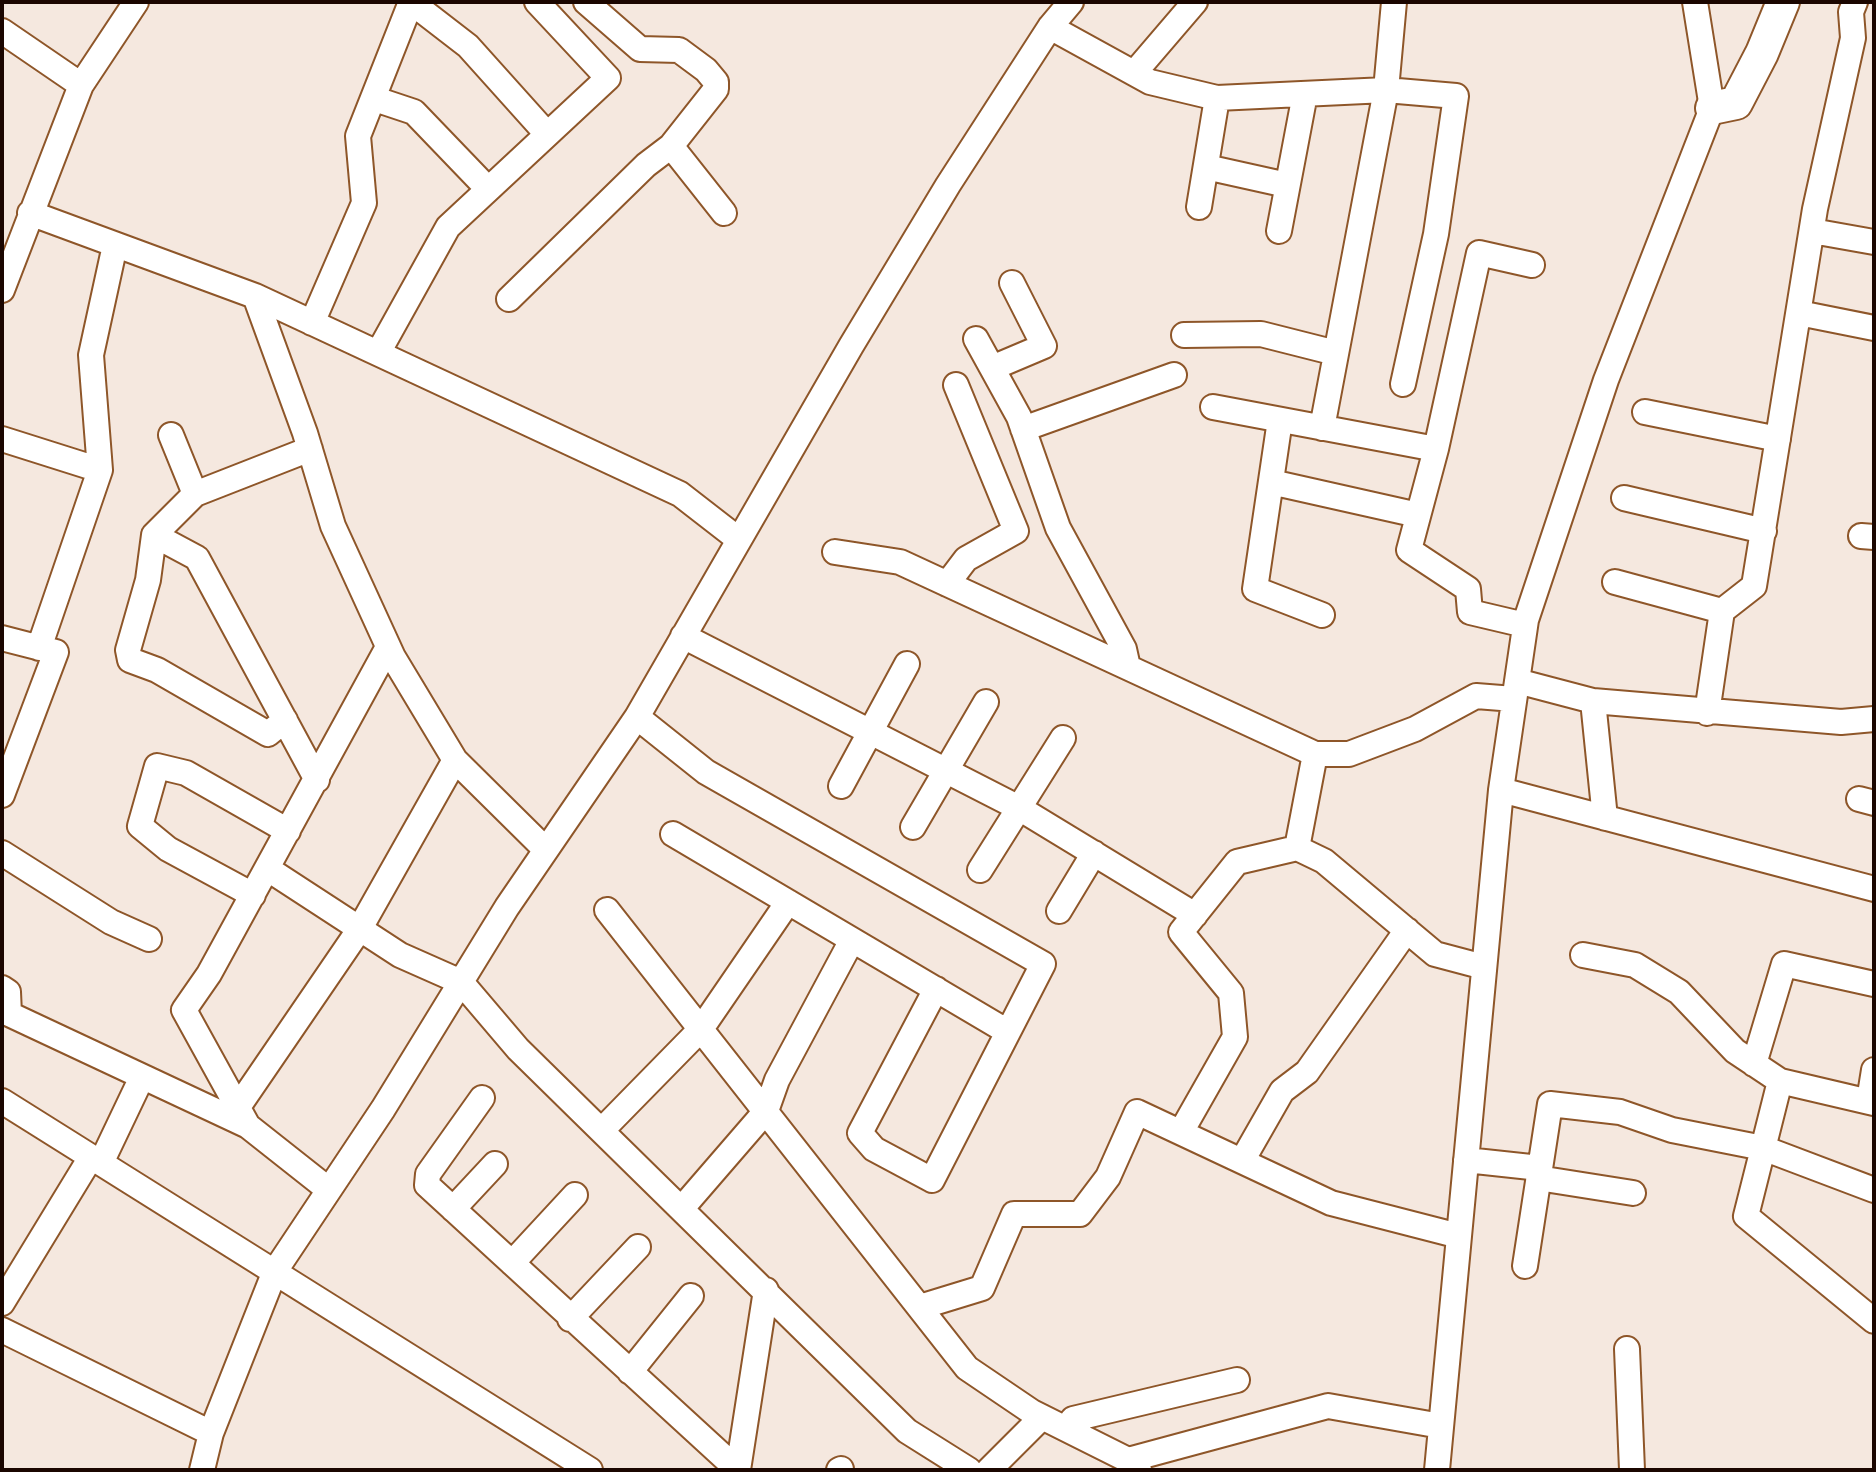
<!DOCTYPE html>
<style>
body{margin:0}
#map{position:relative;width:1876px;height:1472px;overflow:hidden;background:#f5e8df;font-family:"Noto Serif",serif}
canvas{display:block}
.frame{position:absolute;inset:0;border:4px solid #1b0600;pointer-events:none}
</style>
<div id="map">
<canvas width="1876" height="1472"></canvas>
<div class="frame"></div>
</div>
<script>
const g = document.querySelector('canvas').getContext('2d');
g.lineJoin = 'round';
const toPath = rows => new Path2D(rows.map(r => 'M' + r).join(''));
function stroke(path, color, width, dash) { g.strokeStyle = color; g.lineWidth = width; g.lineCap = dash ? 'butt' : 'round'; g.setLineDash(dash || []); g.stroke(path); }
const minor = toPath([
 [1050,27,1150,82,1217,98,1386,90,1456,96,1436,234,1403,384],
 [2,31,81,85],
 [1135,72,1195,2],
 [375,99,414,112,488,189],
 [671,146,724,213],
 [1206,167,1287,185],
 [1199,207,1217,98],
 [30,213,255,296,680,494,738,539],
 [1279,231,1305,94],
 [1812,231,1874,242],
 [2,290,81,85,136,2],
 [255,296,305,433,333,526,393,657,455,760,546,850],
 [509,299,646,165,671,146,716,89,716,82,706,70,679,50,640,49,586,2],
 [1799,313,1874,328],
 [312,323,364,203,358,136,411,2,468,46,547,134],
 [1184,335,1261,334,1336,353],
 [976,339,1019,417,1058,528,1124,649,1128,667],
 [378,353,448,227,608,78,537,2],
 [992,368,1044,346,1012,283],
 [1213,407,1436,449],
 [1645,412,1778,439],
 [1280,420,1255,589,1322,615],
 [1322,428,1386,90,1394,2],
 [1023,429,1174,375],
 [171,435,195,494,310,449],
 [2,439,100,470],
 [1271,482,1418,515],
 [195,494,154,535,148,580,128,650,130,660,157,670,268,734,285,720],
 [1624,498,1764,531],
 [154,535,197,558,317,780],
 [1861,536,1874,537],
 [835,552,900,562,1315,754,1349,754,1415,729,1476,696,1514,699],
 [1615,582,1722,611],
 [947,584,966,559,1016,531,956,385],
 [1525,625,1470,612,1468,589,1409,550,1436,449,1479,253,1532,265],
 [683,636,1019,808,1195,915],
 [2,638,56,652,2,795],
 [39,648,100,470,91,355,115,245],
 [1517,681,1593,701,1841,722,1874,719],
 [1593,701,1605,818],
 [1707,713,1722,611,1754,586,1815,209,1853,38,1851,12,1855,2],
 [637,717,706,772,1043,964,932,1180,874,1149,860,1133,936,989],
 [841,786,907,664],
 [1501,790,1874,889],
 [1859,799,1874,803],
 [913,827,986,702],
 [673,834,1008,1032],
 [1297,848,1315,754],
 [2,853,111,922,149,939],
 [268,869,400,955,461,982,518,1049,907,1431,969,1470],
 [980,870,1063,738],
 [253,895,168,849,140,826,157,766,186,773,288,831],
 [607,910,967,1368,1032,1412,1128,1460,1139,1470],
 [1059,911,1094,853],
 [1583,955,1635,965,1679,992,1735,1051,1780,1081,1874,1103],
 [2,988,8,992,9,1014,248,1126],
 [1754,1064,1784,964,1874,984],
 [1780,1081,1746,1216,1874,1321],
 [482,1098,428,1174,427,1185,738,1470],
 [2,1101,590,1470],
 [1869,1101,1874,1070],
 [238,1107,359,930,455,760],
 [602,1130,701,1029,788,902],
 [1181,1132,1235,1037,1231,993,1181,932,1237,862,1297,848,1324,861,1435,954,1484,967],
 [1466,1160,1540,1168],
 [1242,1161,1282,1091,1307,1072,1407,930],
 [101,1163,142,1077],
 [1538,1178,1633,1193],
 [329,1190,248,1126,184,1010,209,974,388,647],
 [683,1207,766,1111,777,1080,852,940],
 [453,1209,495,1164],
 [512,1263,575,1195],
 [1525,1266,1550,1104,1620,1112,1672,1130,1763,1148,1874,1190],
 [2,1303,91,1157],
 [920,1307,982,1288,1014,1214,1080,1214,1108,1177,1137,1112,1331,1203,1459,1236],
 [570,1319,638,1247],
 [2,1330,211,1433],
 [1627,1349,1632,1470],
 [630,1372,691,1296],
 [1066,1429,1073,1419,1237,1380],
 [1128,1460,1328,1406,1441,1426],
 [202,1470,211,1433,275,1271,383,1109,507,907,637,717,851,346,948,185,1050,27,1071,2],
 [738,1470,766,1290],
 [839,1470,841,1469],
 [989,1470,1042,1417],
 [1437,1470,1501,790,1526,620,1606,380,1712,108,1695,2]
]);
const major = toPath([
 [1712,108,1736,103,1762,53,1783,2]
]);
stroke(minor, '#8e5629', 28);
stroke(major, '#8e5629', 36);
stroke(minor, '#fff', 24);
stroke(major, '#fff', 32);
</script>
